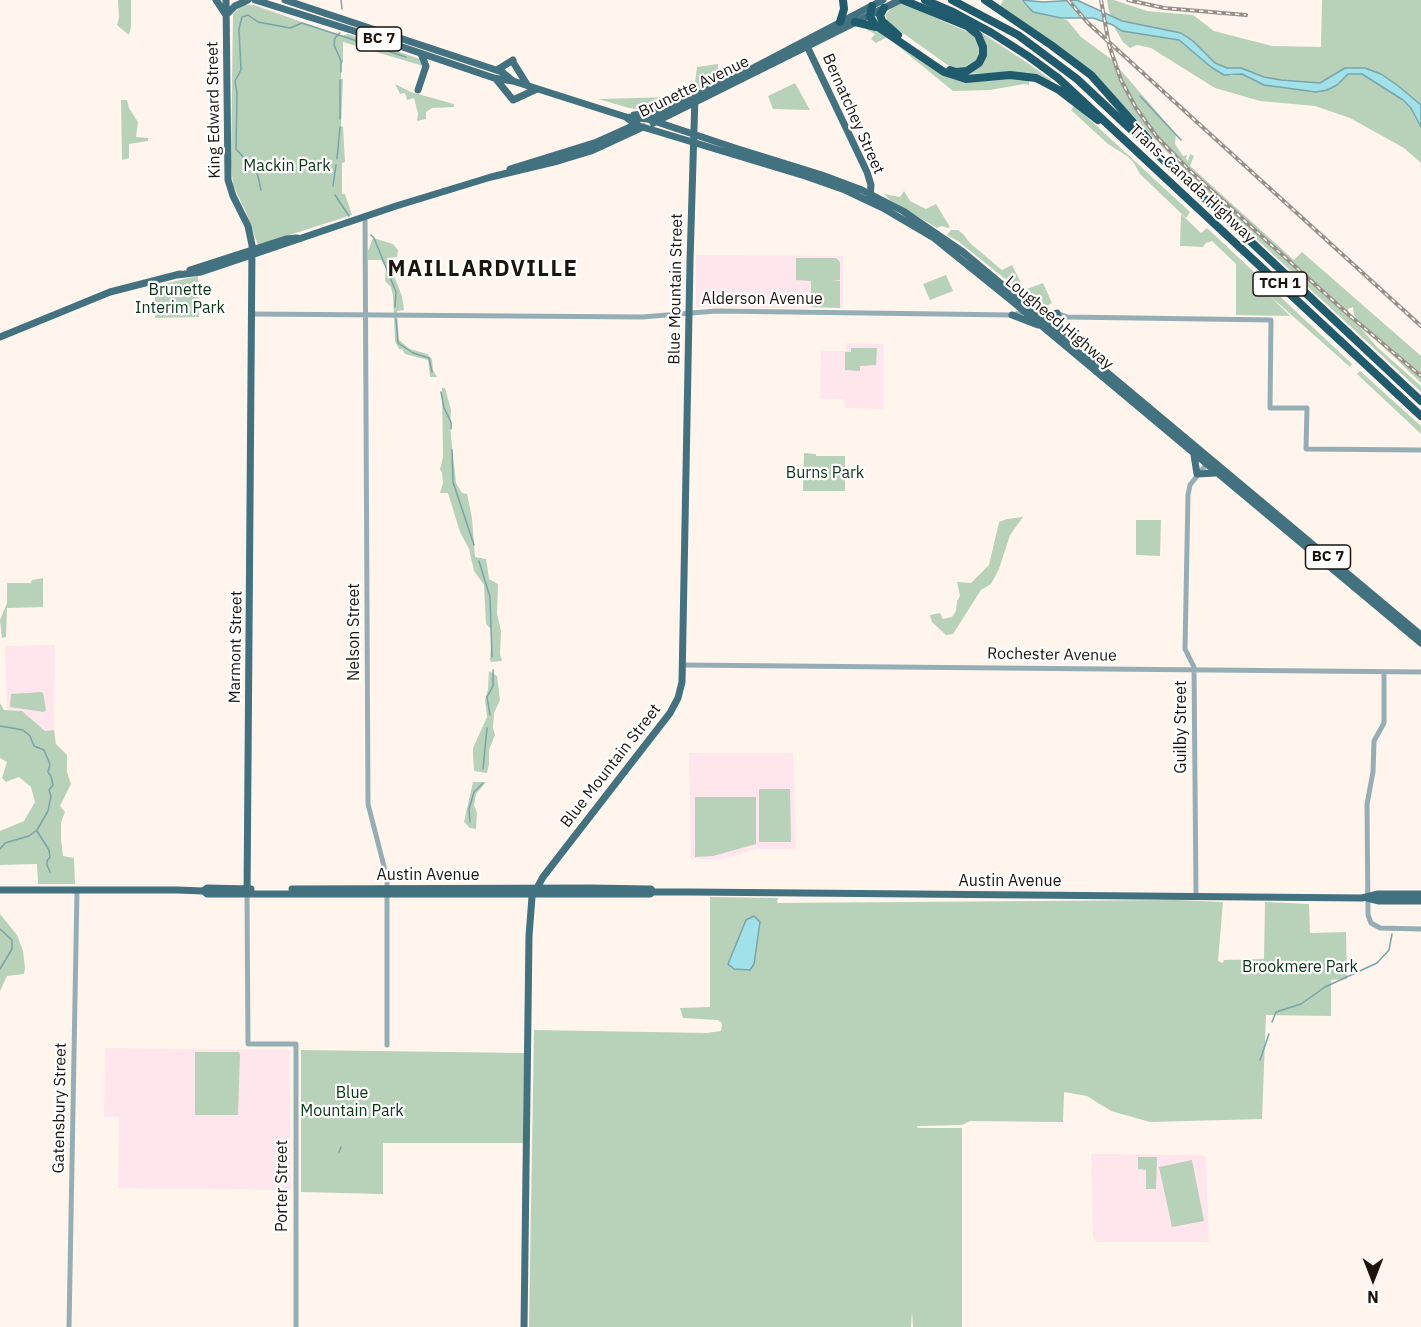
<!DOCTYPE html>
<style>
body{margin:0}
#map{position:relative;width:1421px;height:1327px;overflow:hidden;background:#fff5ec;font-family:"IBM Plex Sans",sans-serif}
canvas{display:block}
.north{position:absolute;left:1343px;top:1249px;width:60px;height:60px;-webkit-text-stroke:4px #fff;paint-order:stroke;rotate:180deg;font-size:16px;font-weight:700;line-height:24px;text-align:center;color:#1c140d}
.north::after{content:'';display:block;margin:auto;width:21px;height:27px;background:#1c140d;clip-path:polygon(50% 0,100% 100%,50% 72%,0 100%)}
</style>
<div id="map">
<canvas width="1421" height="1327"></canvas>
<div class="north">N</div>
</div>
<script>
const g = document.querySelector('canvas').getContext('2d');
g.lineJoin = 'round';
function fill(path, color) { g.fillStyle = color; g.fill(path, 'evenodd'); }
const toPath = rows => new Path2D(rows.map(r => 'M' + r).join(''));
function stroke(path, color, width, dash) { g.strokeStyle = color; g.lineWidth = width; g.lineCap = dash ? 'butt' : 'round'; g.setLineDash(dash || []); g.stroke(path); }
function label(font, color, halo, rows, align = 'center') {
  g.font = font + ' "IBM Plex Sans",sans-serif'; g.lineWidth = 4.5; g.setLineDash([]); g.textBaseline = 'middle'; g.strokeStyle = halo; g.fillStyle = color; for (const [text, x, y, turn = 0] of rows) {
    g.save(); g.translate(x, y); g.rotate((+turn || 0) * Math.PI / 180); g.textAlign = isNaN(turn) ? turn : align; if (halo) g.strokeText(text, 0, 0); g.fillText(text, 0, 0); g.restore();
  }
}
fill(toPath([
 [696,255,843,256,843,308,696,307],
 [846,343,883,344,883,409,845,408,844,399,820,399,821,351,846,351],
 [55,645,54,730,45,731,25,713,18,710,7,710,5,646],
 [689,753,793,753,796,849,756,849,723,859,691,859],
 [105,1048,289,1050,291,1190,118,1188,119,1117,104,1117],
 [1091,1154,1201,1155,1206,1157,1209,1242,1096,1242,1093,1237]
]), '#ffe5ec');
fill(toPath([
 [118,0,131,0,131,27,129,35,117,25,119,17],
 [1003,0,1020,0,1033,12,1067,20,1081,37,1111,59,1176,134,1175,144,1183,156,1187,155,1186,159,1188,161,1190,154,1194,156,1190,166,1294,260,1302,252,1421,356,1421,383,1359,323,1354,315,1353,307,1348,309,1349,314,1377,347,1421,386,1421,392,1250,233,1166,151,1093,73,1000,7],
 [1107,0,1114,0,1147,11,1193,15,1214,31,1272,46,1321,47,1322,0,1421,0,1421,107,1404,91,1381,74,1365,68,1345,68,1320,83,1304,83,1264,77,1241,68,1227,68,1215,63,1193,41,1113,18,1109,12],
 [902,3,972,34,980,46,980,54,976,61,967,68,957,68,949,66,893,26,887,20,886,14,893,7],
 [242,5,254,5,341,36,348,34,417,58,420,60,423,66,343,42,343,62,341,65,341,79,343,79,341,126,343,127,345,162,342,163,342,194,345,194,352,215,258,245,246,212,233,185,231,163,233,14],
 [1113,25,1123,31,1179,40,1193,52,1231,76,1242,74,1327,90,1337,85,1348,74,1362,74,1395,94,1411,108,1421,127,1421,163,1404,148,1350,118,1315,106,1260,101,1215,88,1151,48,1137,45,1130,48,1123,42],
 [971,26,1029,64,1051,80,1050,82,1012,72,966,74,978,68,986,44,979,32],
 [867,27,878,31,940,73,952,79,962,81,1006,78,1029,79,1029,85,1024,84,990,90,953,91,887,37,876,43,871,39,875,34,867,30],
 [718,64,719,79,698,89,695,83,697,67],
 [795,83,810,110,773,109,768,96],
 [395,84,411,92,454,104,454,107,432,108,426,112,426,119,417,121,418,114,414,98,407,100,405,93,400,94],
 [672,97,674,101,643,110,629,108,598,99],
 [121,100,127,100,129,108,138,122,136,137,148,138,148,141,129,144,129,158,122,160],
 [1075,106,1190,212,1186,218,1140,174,1134,163,1127,156,1108,144,1071,110],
 [904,191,910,201,926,209,936,204,950,227,947,228,942,226,937,228,890,200,884,194,900,197],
 [1181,214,1201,233,1207,228,1352,364,1350,367,1269,295,1290,316,1236,315,1236,264,1212,241,1206,243,1203,247,1180,246],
 [951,230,958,230,963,234,970,243,1002,270,1012,265,1023,287,1027,289,1043,283,1052,303,1047,306,1036,304,958,241,947,235],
 [373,238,393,244,398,250,397,257,393,257,394,276,402,296,404,310,397,311,399,340,410,349,427,354,432,359,433,370,437,377,430,377,428,360,405,354,402,349,399,349,395,341,393,296,391,287,385,281,386,268,381,260,368,260,368,251],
 [796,258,836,258,840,262,840,280,832,281,840,281,840,308,811,307,811,281,796,280],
 [946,275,953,291,930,300,923,284],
 [198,276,199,317,155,318,155,286],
 [851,348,877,348,876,365,860,366,860,371,845,370,845,352,851,352],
 [1360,371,1421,426,1421,434,1357,374],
 [442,388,445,388,451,410,450,427,456,483,462,493,467,494,472,518,475,557,486,559,489,579,498,584,497,614,501,631,500,654,502,661,491,662,490,660,492,630,486,624,484,585,474,571,469,549,460,532,448,493,440,493,443,483,442,473,440,469,443,457],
 [804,453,816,454,816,456,845,456,845,491,803,491],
 [1023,517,1010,535,999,569,991,584,981,590,953,634,946,635,932,622,930,615,940,613,943,619,952,617,956,611,957,601,960,596,957,582,971,583,989,565,999,522,1007,519],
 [1136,520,1161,520,1160,556,1136,555],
 [43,578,43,607,7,608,6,637,2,638,0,620,7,603,7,583,31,583,32,580],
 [489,671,497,676,500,700,494,713,493,728,495,735,489,750,489,764,487,773,474,771,473,756,473,748,487,717,485,700,488,689],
 [41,692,43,693,46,710,44,712,10,707,11,694],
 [0,703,4,710,22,711,45,731,54,730,56,744,67,755,67,772,71,784,60,806,65,812,61,822,61,839,63,856,74,858,75,884,38,884,37,864,0,865,0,831,24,821,35,802,31,787,19,777,6,782,2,778,7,762,0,758],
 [473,782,486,782,476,794,474,805,477,813,476,829,470,828,464,822],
 [759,789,790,789,791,842,759,842],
 [695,797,756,797,756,844,713,856,695,857],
 [710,897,778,898,777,903,1177,900,1223,902,1218,961,1223,963,1224,960,1264,959,1265,902,1309,904,1310,933,1346,932,1347,979,1331,980,1331,1016,1266,1015,1262,1119,1150,1122,1111,1111,1087,1096,1064,1092,1063,1122,970,1121,962,1125,917,1126,918,1128,962,1128,962,1327,913,1327,912,1311,911,1327,529,1327,534,1030,707,1033,721,1031,722,1023,718,1020,683,1018,680,1008,710,1007],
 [0,914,17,935,23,951,25,968,24,974,7,976,0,991],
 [301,1050,524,1053,523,1143,383,1143,383,1194,301,1192],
 [195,1052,239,1052,240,1054,238,1115,195,1115],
 [1138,1157,1157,1157,1156,1189,1146,1189,1146,1170,1138,1169],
 [1192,1160,1204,1221,1172,1227,1159,1167]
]), '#b8d1b9');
const water = toPath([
 [1022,0,1043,2,1077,0,1122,21,1181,33,1193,41,1215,63,1227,68,1241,68,1264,77,1281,80,1320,83,1345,68,1365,68,1381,74,1397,85,1421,105,1421,127,1411,108,1403,100,1362,74,1348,74,1337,85,1327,90,1316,92,1264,85,1242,74,1224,75,1211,67,1179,40,1122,31,1113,25,1093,18,1061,18,1033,12,1022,0],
 [754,916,760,922,754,964,750,970,734,969,728,964,746,920,754,916]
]);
fill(water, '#a1e2ea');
stroke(water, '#79a4a8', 1.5);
stroke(toPath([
 [341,0,342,9],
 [340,33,335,38,334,45,341,61,341,72],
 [1140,96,1181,140],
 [340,119,340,80],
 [337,159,340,127],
 [333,186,336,165],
 [261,190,257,172,236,149,237,94,235,81,241,70,239,29,242,17,248,15,258,22,290,28,302,23,406,57],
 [335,195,349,216],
 [371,235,374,238,396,292,395,307],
 [396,319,398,343,413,353,429,358,432,372],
 [441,392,444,408,451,422,451,429],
 [452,450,453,482,474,545],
 [479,561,490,597,492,657],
 [490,715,487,697,493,686,493,670],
 [0,726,23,730,30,736,34,746,44,750,50,764,48,772,51,776,53,785,49,790,51,796,48,811,37,830,29,836,5,843,0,849],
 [483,769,487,728],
 [470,822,469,809,474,792,483,783],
 [37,831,49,850,50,857,47,861,47,865,50,872],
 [0,929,12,940,12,949,0,969],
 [1272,1022,1276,1012,1301,1004,1325,987,1377,963,1389,950,1392,934],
 [1260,1060,1269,1034],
 [339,1152,341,1147]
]), '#79a4a8', 1.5);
stroke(toPath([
 [365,216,368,804,387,878,387,1045],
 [251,314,642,317,716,311,1012,315,1033,310,1057,313,1067,317,1271,320,1270,408,1307,408,1306,449,1421,450],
 [683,665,1421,672],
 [1384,672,1384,723,1374,741,1373,772,1367,804,1368,915,1371,923,1380,928,1421,929],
 [247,894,248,1044,296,1044,296,1327],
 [1196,895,1194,667,1185,649,1188,495,1190,485,1208,462],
 [69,1327,77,890]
]), '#95aeb6', 5);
stroke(toPath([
 [216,0,226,15],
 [226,0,228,180,233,196,248,226,252,245,247,894],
 [255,0,370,36,494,78,513,81,626,117,648,119,735,148,822,175,862,190,903,211,963,252,1421,635],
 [285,0,502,72,513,81],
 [226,15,235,6,248,0],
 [806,44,867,172,871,185,870,198],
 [513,62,528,86],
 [497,70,513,60],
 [496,79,513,100,537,89],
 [418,90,426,66,421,54],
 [634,115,659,112],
 [626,117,636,125,805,176,845,190,883,208,934,238,1012,301,1421,643],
 [648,119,753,68,883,0],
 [653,123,900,0],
 [510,169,597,142,637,124],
 [190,270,286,239,297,238],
 [177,275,201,272,222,265,396,206,491,177,558,161,591,151,643,127],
 [1057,313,1061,332],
 [1012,315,1038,325],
 [0,337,110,292,180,274],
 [1194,455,1197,474,1216,473],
 [292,889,590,888,651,889,653,892],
 [0,890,177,890,203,891,207,894,650,894,653,892,690,892,1362,898,1378,894,1421,894],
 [203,891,207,888,251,889],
 [1367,898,1379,901,1421,901],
 [524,1327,529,936,532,897,543,877,670,713,678,698,682,682,690,261,695,96]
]), '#42717f', 7);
stroke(toPath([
 [903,0,967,26,978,35,983,47,983,55,979,63,967,71,956,72,950,70],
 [925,0,953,12,992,33,1028,56,1058,78,1421,416],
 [952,0,1018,35,1077,79,1421,401],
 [985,0,1051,45,1091,75,1148,139],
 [872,6,870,16,875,25,944,72,966,79,1010,75,1036,78,1059,90,1098,120],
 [884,8,880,15,882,21,898,35],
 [840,22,844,9,843,0],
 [855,22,876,27]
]), '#1f5b6c', 8);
const rail = toPath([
 [1068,0,1088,23,1421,326],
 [1101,0,1109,45,1121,80,1136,108,1157,137,1187,168,1268,242,1349,315,1421,376],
 [1128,0,1164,8,1246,15]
]);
stroke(rail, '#988f87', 4);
stroke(rail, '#fff', 1.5, [4.5]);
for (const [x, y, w] of [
 [379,39,45],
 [1280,284,54],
 [1328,557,45]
]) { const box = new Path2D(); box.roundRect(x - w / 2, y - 12, w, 24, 4.5); g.fillStyle = '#fff'; g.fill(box); stroke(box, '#1c140d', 1.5); }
label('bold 15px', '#1c140d', null, [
 ["BC 7",379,39],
 ["TCH 1",1280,284],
 ["BC 7",1328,557]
]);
label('16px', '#1c140d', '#fff', [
 ["Brunette Avenue",694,87,-26],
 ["King Edward Street",214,110,-91],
 ["Bernatchey Street",853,114,66],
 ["Trans-Canada Highway",1192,184,43],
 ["Blue Mountain Street",676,289,-89],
 ["Alderson Avenue",762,299],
 ["Lougheed Highway",1059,323,40],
 ["Nelson Street",354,632,-90],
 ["Marmont Street",236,647,-89],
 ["Rochester Avenue",1052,655,1],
 ["Guilby Street",1181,727,-90],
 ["Blue Mountain Street",611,766,-52],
 ["Austin Avenue",428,875],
 ["Austin Avenue",1010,881],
 ["Gatensbury Street",60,1108,-89],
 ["Porter Street",282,1186,-90]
]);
label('16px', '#093512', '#fff', [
 ["Mackin Park",287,166],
 ["Brunette",180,290],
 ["Interim Park",180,308],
 ["Burns Park",825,473],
 ["Brookmere Park",1300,967],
 ["Blue",352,1093],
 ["Mountain Park",352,1111]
]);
g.letterSpacing = '1.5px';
label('bold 22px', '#1c140d', '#fff', [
 ["MAILLARDVILLE",483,270]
]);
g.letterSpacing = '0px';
</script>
